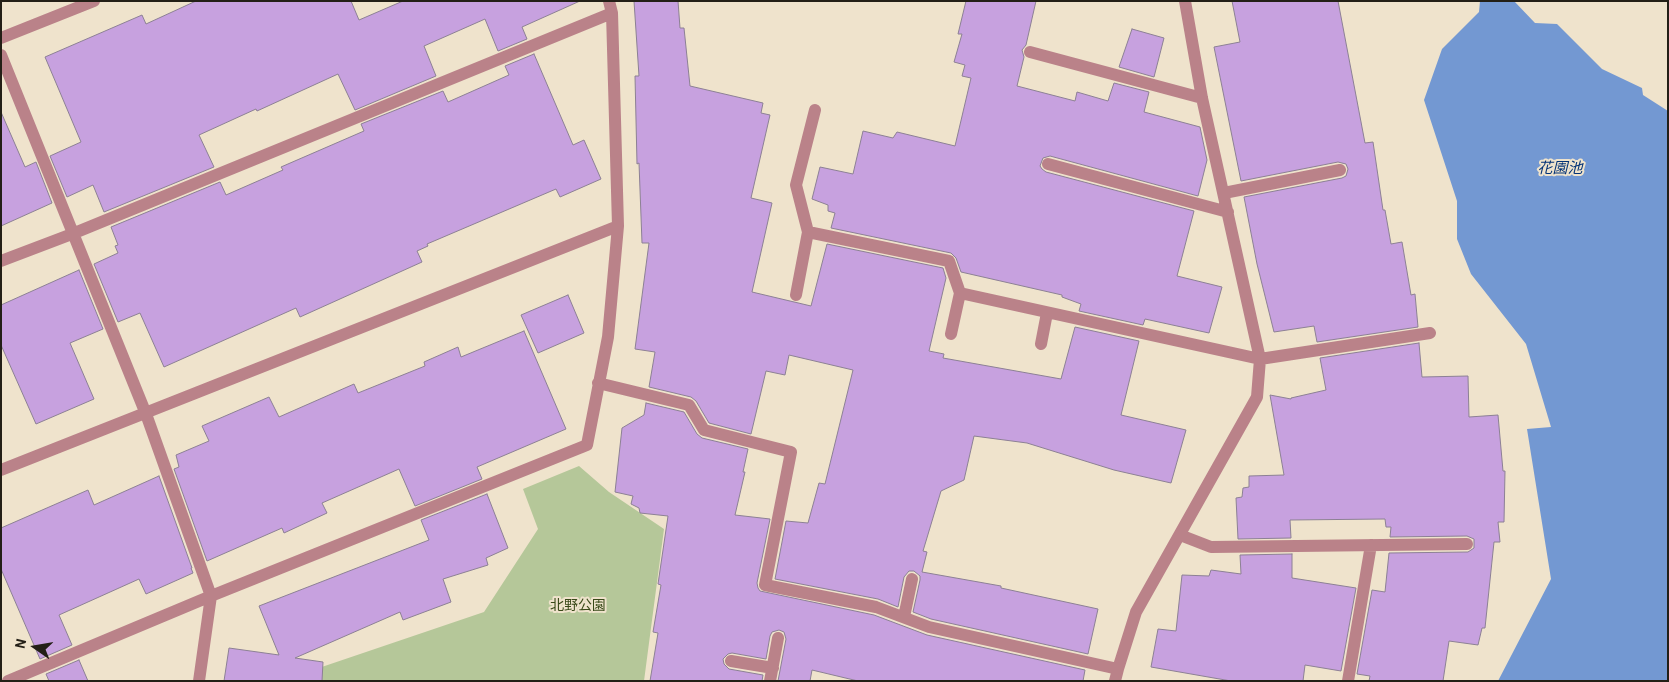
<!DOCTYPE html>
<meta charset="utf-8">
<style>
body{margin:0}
#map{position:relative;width:1669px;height:682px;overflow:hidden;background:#efe3cc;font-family:Barlow,sans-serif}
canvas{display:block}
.frame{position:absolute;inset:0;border:2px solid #231f16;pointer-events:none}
.north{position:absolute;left:10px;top:622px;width:50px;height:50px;-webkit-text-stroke:4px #efe3cc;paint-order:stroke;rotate:283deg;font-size:14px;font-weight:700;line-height:20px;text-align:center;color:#231f16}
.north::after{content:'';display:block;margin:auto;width:18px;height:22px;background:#231f16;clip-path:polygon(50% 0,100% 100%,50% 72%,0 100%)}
</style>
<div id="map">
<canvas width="1669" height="682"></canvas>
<div class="frame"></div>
<div class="north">N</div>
</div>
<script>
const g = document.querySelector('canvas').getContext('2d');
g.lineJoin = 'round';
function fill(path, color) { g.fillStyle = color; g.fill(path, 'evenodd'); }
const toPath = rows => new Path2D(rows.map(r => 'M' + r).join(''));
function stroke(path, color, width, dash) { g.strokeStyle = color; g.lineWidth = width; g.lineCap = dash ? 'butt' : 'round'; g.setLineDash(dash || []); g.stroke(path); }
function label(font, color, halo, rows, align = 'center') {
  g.font = font + ' Barlow,"Noto Sans JP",sans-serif'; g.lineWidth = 4; g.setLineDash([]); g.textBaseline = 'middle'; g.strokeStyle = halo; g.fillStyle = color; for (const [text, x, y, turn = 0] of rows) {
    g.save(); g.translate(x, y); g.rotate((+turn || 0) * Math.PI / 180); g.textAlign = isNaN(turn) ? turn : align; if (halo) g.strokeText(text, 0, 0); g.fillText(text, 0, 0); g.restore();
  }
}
fill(toPath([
 [579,466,609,492,664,529,644,681,306,681,307,672,484,612,538,529,523,489]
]), '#b5c799');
fill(toPath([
 [1480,1,1514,1,1535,23,1557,24,1602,69,1642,88,1643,95,1668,111,1668,681,1498,681,1551,579,1527,429,1551,427,1526,344,1471,274,1457,239,1457,201,1424,100,1442,49,1479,12]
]), '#7398d2');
const building = toPath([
 [196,1,351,1,359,20,403,1,580,1,522,27,527,39,498,51,485,19,424,46,436,76,355,110,338,74,257,111,256,109,199,135,214,167,104,212,93,185,67,197,50,156,81,142,45,57,142,15,146,24,196,1],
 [634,1,678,1,680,28,684,28,690,86,763,103,761,113,770,115,751,198,772,203,752,292,811,306,827,244,943,268,946,278,929,351,944,354,943,358,1061,379,1075,327,1139,341,1121,415,1186,430,1171,483,1114,470,1027,443,974,436,964,480,941,491,923,551,927,552,922,572,1001,586,1001,588,1098,609,1088,654,931,619,913,612,920,580,920,576,914,571,909,571,904,577,898,607,878,599,775,579,786,521,808,523,819,483,825,484,853,370,789,355,785,375,766,371,751,434,709,423,696,401,691,397,649,387,655,352,635,349,649,243,642,243,639,163,637,164,635,76,639,76,634,1],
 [966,1,1036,1,1026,45,1022,50,1024,57,1017,86,1075,101,1077,92,1108,101,1114,83,1149,92,1144,112,1200,127,1207,160,1198,196,1050,156,1043,158,1040,166,1042,169,1046,172,1194,211,1177,276,1222,287,1209,333,1145,319,1143,325,1079,311,1081,304,1062,297,1062,295,961,272,956,258,951,253,831,228,835,213,828,211,828,205,812,199,820,167,853,174,863,131,893,138,897,132,955,146,971,78,962,76,965,65,954,62,962,34,958,34,966,1],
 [1232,1,1338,1,1365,143,1373,142,1383,210,1385,210,1391,244,1402,242,1411,295,1415,294,1418,327,1317,342,1314,326,1274,332,1257,264,1244,197,1342,178,1346,176,1348,169,1346,164,1338,162,1241,181,1214,47,1240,42,1232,1],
 [1132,29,1164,38,1154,77,1119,67,1132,29],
 [534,54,573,145,584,140,601,179,560,197,556,189,427,244,428,246,417,251,422,262,300,317,296,308,164,367,140,313,118,322,94,264,118,253,115,246,118,245,111,227,220,182,226,195,283,170,281,167,364,131,361,124,443,91,448,102,509,75,505,66,534,54],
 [1,112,25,167,36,162,52,203,1,226,1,112],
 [79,270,103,329,70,343,94,399,36,424,1,345,1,305,79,270],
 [568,295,584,333,538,353,521,315,568,295],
 [524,331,566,429,477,467,482,479,415,506,399,469,322,503,327,513,284,533,282,528,207,561,174,469,179,467,176,455,209,441,202,426,269,397,279,417,354,384,358,393,425,366,424,362,458,347,461,357,524,331],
 [1419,343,1422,377,1468,376,1469,417,1498,415,1503,471,1505,471,1504,522,1498,522,1500,542,1494,542,1485,628,1482,628,1478,645,1449,641,1443,681,1369,681,1370,676,1357,674,1372,590,1385,592,1389,553,1468,552,1474,548,1474,539,1467,536,1390,537,1391,527,1386,527,1385,519,1290,520,1291,538,1238,539,1236,498,1242,497,1243,488,1249,487,1249,476,1284,475,1270,395,1291,399,1291,398,1326,390,1320,358,1419,343],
 [646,403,684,412,697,434,702,438,748,449,743,472,745,472,735,515,770,519,757,583,758,588,760,591,874,615,927,635,1085,670,1083,681,858,681,812,670,810,681,778,681,786,639,784,632,779,630,772,632,770,636,766,659,732,653,728,654,723,659,724,664,729,669,763,675,762,681,650,681,658,633,653,632,661,585,658,584,668,516,640,513,639,508,631,504,633,496,615,492,622,428,644,415,646,403],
 [159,476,192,568,191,568,193,573,146,594,139,579,59,615,72,645,40,659,1,569,1,528,88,490,94,505,159,476],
 [487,494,508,548,486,558,488,565,443,579,451,602,403,620,400,612,295,658,323,662,322,681,224,681,229,648,279,655,259,606,429,540,421,520,487,494],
 [1292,554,1292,578,1356,588,1341,671,1305,665,1303,681,1231,681,1151,667,1158,629,1176,631,1182,575,1209,576,1211,570,1241,574,1240,555,1292,554],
 [79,660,88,681,49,681,46,674,79,660]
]);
fill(building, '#c7a1df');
stroke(building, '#8c8094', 1);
stroke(toPath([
 [1,38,94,1],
 [1030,52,1202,98],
 [1,55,146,414,211,596,8,681],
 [815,110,796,185,808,232,949,261,960,293,1260,359,1430,333],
 [1048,164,1228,212],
 [1224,193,1340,170],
 [1,261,72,234,612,13],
 [796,295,808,232],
 [951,334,960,293],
 [1041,344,1047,313],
 [598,383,689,405,704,430,791,452,765,585,876,607,929,627,1118,669],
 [1,470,618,226],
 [1180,535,1211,547,1467,544],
 [904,617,912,579],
 [731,661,773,668],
 [199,681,211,596,587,445,608,337,618,226,612,13,609,1],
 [770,681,778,638],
 [1115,681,1118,669,1136,612,1257,397,1260,359,1202,98,1185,1],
 [1348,681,1371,545]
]), '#ba8289', 12);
label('14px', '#394918', '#efe3cc', [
 ["北野公園",578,605]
]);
label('italic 15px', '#033276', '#efe3cc', [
 ["花園池",1560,168]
]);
</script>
